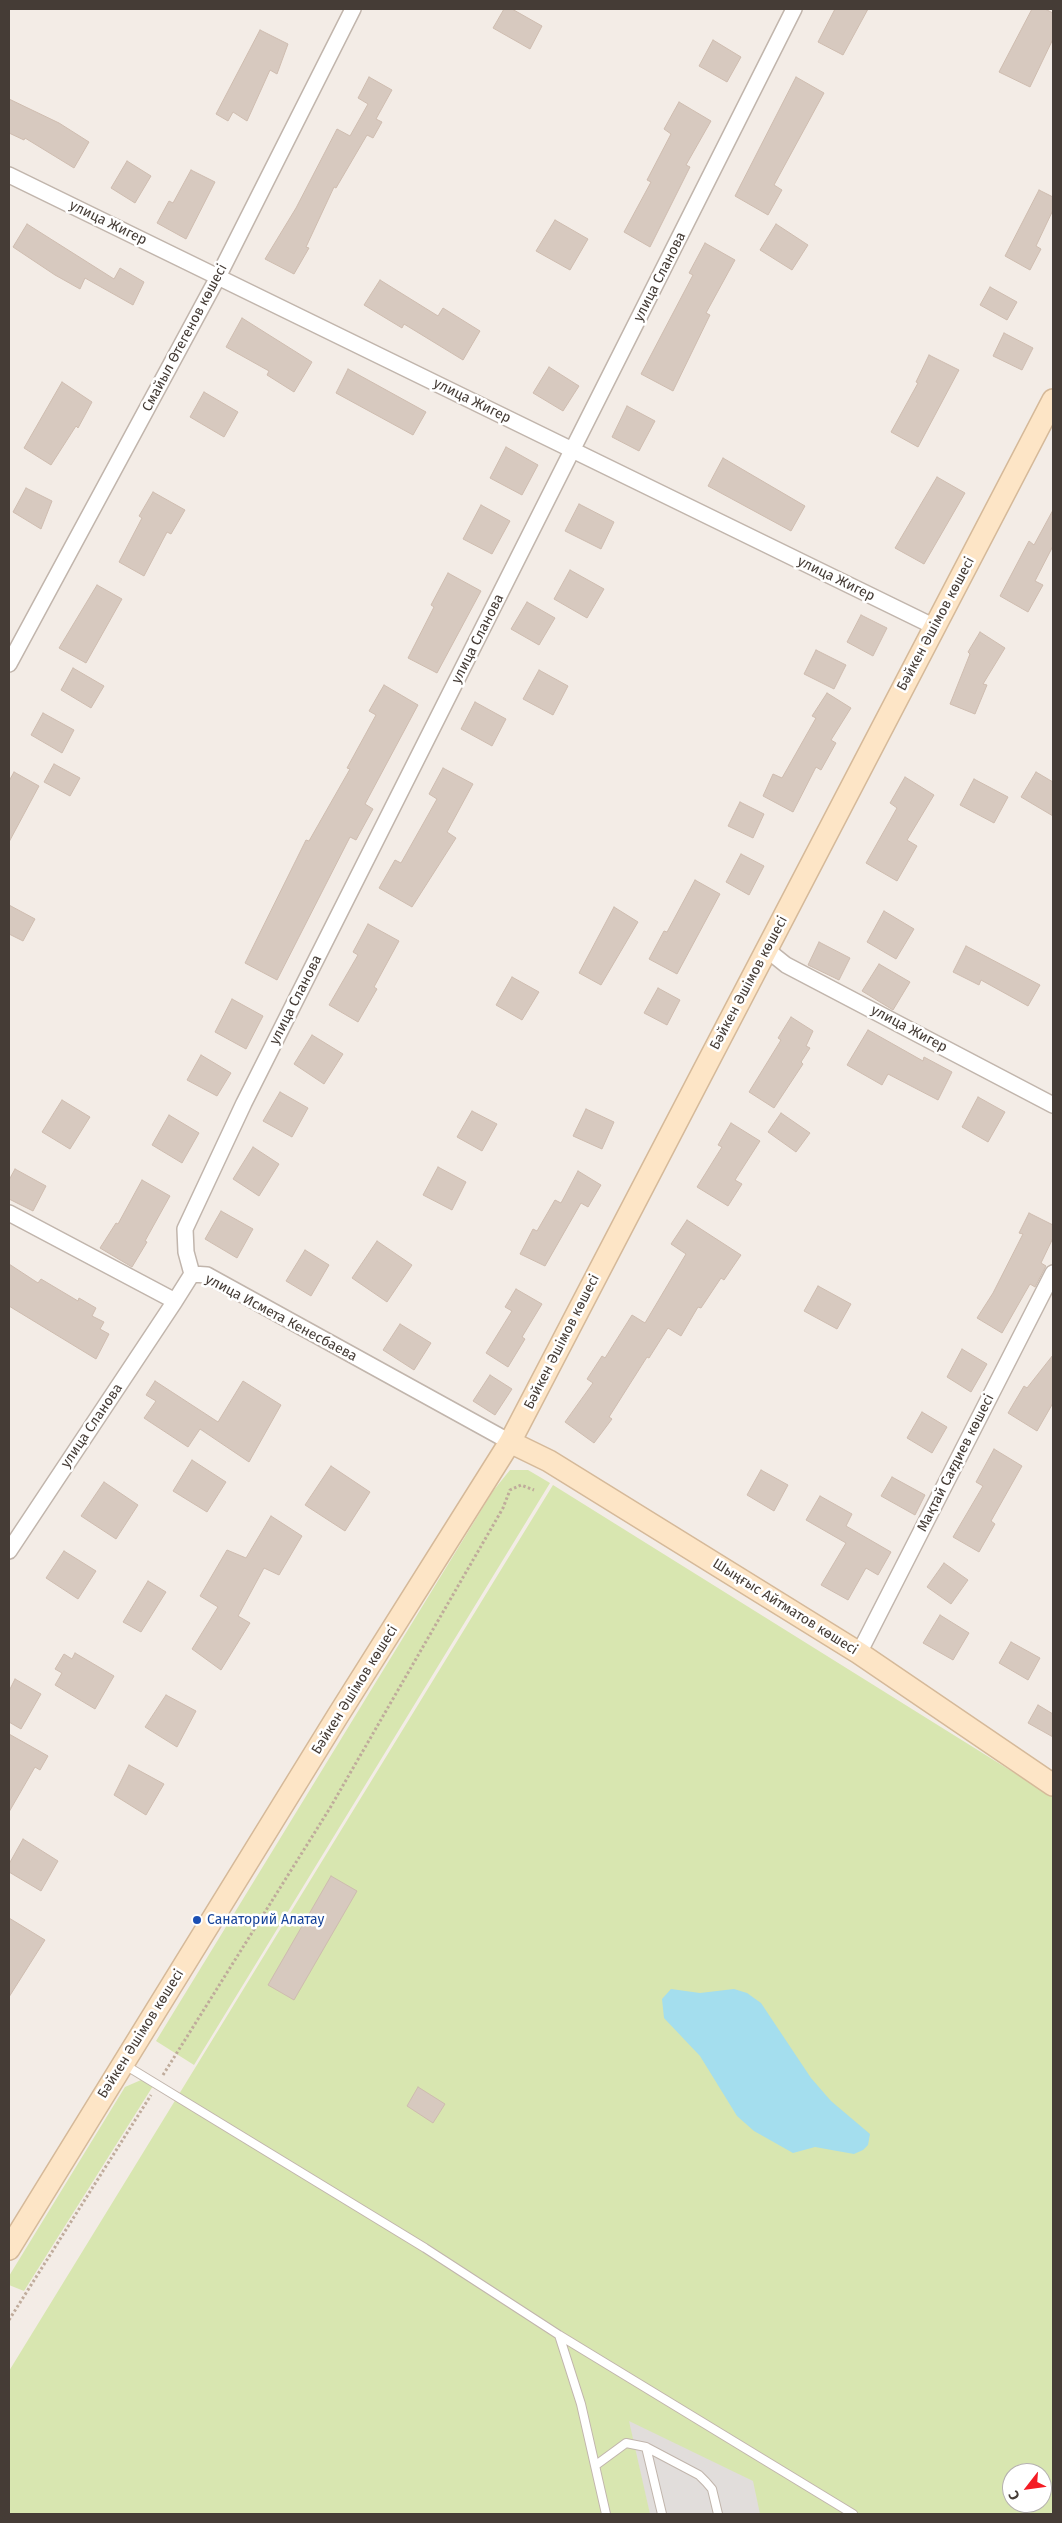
<!DOCTYPE html>
<meta charset="utf-8">
<style>
body{margin:0}
#map{position:relative;width:1062px;height:2523px;overflow:hidden;background:#f3ece6;font-family:"Fira Sans",sans-serif}
canvas{display:block}
.frame{position:absolute;inset:0;border:10px solid #453c36;pointer-events:none}
.north{position:absolute;left:1002px;top:2463px;width:50px;height:50px;box-sizing:border-box;background:#fff;border:1px solid #b5b1af;border-radius:50%;rotate:240deg;font-size:14px;font-weight:700;line-height:20px;text-align:center;color:#453c36}
.north::after{content:'';display:block;margin:auto;width:18px;height:22px;background:#f41c24;clip-path:polygon(50% 0,100% 100%,50% 72%,0 100%)}
</style>
<div id="map">
<canvas width="1062" height="2523"></canvas>
<div class="frame"></div>
<div class="north">С</div>
</div>
<script>
const g = document.querySelector('canvas').getContext('2d');
g.lineJoin = 'round';
function fill(path, color) { g.fillStyle = color; g.fill(path, 'evenodd'); }
const toPath = rows => new Path2D(rows.map(r => 'M' + r).join(''));
function stroke(path, color, width, dash) { g.strokeStyle = color; g.lineWidth = width; g.lineCap = dash ? 'butt' : 'round'; g.setLineDash(dash || []); g.stroke(path); }
function label(font, color, halo, rows, align = 'center') {
  g.font = font + ' "Fira Sans",sans-serif'; g.lineWidth = 5; g.setLineDash([]); g.textBaseline = 'middle'; g.strokeStyle = halo; g.fillStyle = color; for (const [text, x, y, turn = 0] of rows) {
    g.save(); g.translate(x, y); g.rotate((+turn || 0) * Math.PI / 180); g.textAlign = isNaN(turn) ? turn : align; if (halo) g.strokeText(text, 0, 0); g.fillText(text, 0, 0); g.restore();
  }
}
fill(toPath([
 [510,1470,528,1470,550,1483,194,2065,156,2041,493,1491],
 [553,1485,1053,1797,1053,2514,9,2514,9,2371],
 [1012,2473,1042,2473,1042,2503,1012,2503],
 [141,2080,153,2086,24,2291,9,2285,9,2276,125,2087]
]), '#d8e6b0');
fill(toPath([
 [629,2421,753,2481,760,2514,650,2514]
]), '#e1dddb');
fill(toPath([
 [671,1989,700,1993,734,1989,747,1993,761,2003,811,2078,831,2101,870,2134,868,2145,863,2150,854,2154,815,2147,793,2153,754,2131,737,2116,700,2056,664,2018,662,1999]
]), '#a4deee');
const building = toPath([
 [504,9,512,9,542,26,530,49,493,28,504,9],
 [835,9,868,9,843,55,818,42,835,9],
 [1032,9,1045,9,1053,13,1053,39,1030,87,999,72,1032,9],
 [260,30,288,44,277,74,270,70,247,121,233,112,228,121,216,114,260,30],
 [713,40,741,57,727,82,699,66,713,40],
 [369,77,392,90,376,119,382,122,373,138,367,135,336,188,334,187,306,247,309,248,294,274,265,259,296,208,337,129,350,136,368,104,358,98,369,77],
 [796,77,824,93,774,185,782,190,768,215,735,196,796,77],
 [9,99,59,123,89,142,74,168,25,138,24,140,9,133,9,99],
 [679,102,711,121,686,165,690,167,650,247,624,232,651,182,647,180,671,134,664,129,679,102],
 [127,161,151,176,135,203,111,188,127,161],
 [191,170,215,182,186,239,157,223,169,201,173,203,191,170],
 [1039,190,1053,197,1053,210,1036,246,1041,249,1030,270,1005,256,1039,190],
 [555,220,588,239,570,270,536,251,555,220],
 [27,224,114,279,120,268,144,282,133,305,85,278,80,289,55,275,13,247,27,224],
 [776,224,808,245,792,270,760,250,776,224],
 [705,243,735,260,706,313,710,315,673,391,641,374,693,275,689,273,705,243],
 [380,280,438,316,443,308,480,331,463,360,404,324,402,328,364,305,380,280],
 [990,287,1017,302,1007,320,980,305,990,287],
 [242,318,312,362,294,392,267,375,269,371,226,347,242,318],
 [1004,333,1033,348,1022,370,993,356,1004,333],
 [929,355,959,370,918,447,891,432,918,383,916,382,929,355],
 [549,367,579,386,563,411,533,393,549,367],
 [348,369,426,412,413,435,336,393,348,369],
 [62,382,92,402,78,428,76,426,51,465,24,448,62,382],
 [204,392,238,412,224,437,190,417,204,392],
 [627,406,655,421,639,451,612,437,627,406],
 [506,447,538,465,522,495,490,478,506,447],
 [723,458,805,506,791,531,708,486,723,458],
 [937,477,965,493,924,564,895,548,937,477],
 [26,488,52,501,41,529,13,512,26,488],
 [153,492,185,510,171,534,167,532,144,576,119,562,142,518,139,516,153,492],
 [579,504,614,522,601,549,565,531,579,504],
 [481,505,510,521,492,554,463,539,481,505],
 [1053,510,1053,546,1035,581,1043,585,1028,612,1000,596,1029,541,1034,545,1053,510],
 [570,570,604,589,587,618,554,599,570,570],
 [448,573,481,591,437,673,408,658,434,607,431,605,448,573],
 [97,585,122,599,86,663,59,648,97,585],
 [527,602,555,618,539,645,511,629,527,602],
 [861,615,887,628,873,656,847,642,861,615],
 [980,632,1005,648,983,684,987,685,975,714,950,704,970,654,968,652,980,632],
 [816,650,846,665,834,689,804,674,816,650],
 [73,668,104,686,91,708,61,690,73,668],
 [539,670,568,686,553,715,523,699,539,670],
 [384,685,418,705,365,804,373,809,356,840,350,837,277,980,245,963,306,840,309,841,350,769,347,768,376,715,369,711,384,685],
 [827,693,851,708,831,740,836,743,821,770,816,767,793,812,763,796,773,774,782,778,816,718,812,716,827,693],
 [475,702,506,719,492,746,461,729,475,702],
 [43,713,74,730,62,753,31,735,43,713],
 [54,764,80,778,70,796,44,782,54,764],
 [443,768,473,784,447,832,456,838,412,907,379,888,395,860,401,863,437,799,429,794,443,768],
 [14,772,39,786,9,842,9,781,14,772],
 [1036,772,1053,782,1053,816,1021,797,1036,772],
 [905,777,934,795,907,840,917,846,897,881,866,863,897,808,890,803,905,777],
 [974,779,1008,797,994,823,960,805,974,779],
 [740,802,764,814,753,838,728,826,740,802],
 [741,854,764,866,749,895,726,882,741,854],
 [695,880,720,894,677,974,649,959,664,931,667,932,695,880],
 [9,905,35,919,23,941,9,934,9,905],
 [614,907,638,922,601,985,579,973,614,907],
 [884,911,914,929,896,959,867,942,884,911],
 [368,924,399,941,374,987,377,989,358,1022,329,1005,358,955,353,952,368,924],
 [819,942,850,958,839,980,808,965,819,942],
 [966,946,1040,985,1028,1006,981,980,979,985,953,972,966,946],
 [879,964,910,982,893,1010,862,991,879,964],
 [512,977,539,992,522,1020,496,1005,512,977],
 [658,988,680,1000,667,1025,644,1013,658,988],
 [232,999,263,1016,246,1049,215,1032,232,999],
 [791,1017,813,1031,806,1046,810,1048,801,1062,803,1064,774,1108,749,1092,781,1040,778,1038,791,1017],
 [868,1030,923,1061,924,1057,952,1072,938,1100,888,1074,882,1085,847,1065,868,1030],
 [312,1035,343,1054,324,1084,294,1064,312,1035],
 [201,1055,231,1073,217,1096,187,1080,201,1055],
 [280,1092,308,1108,292,1137,263,1121,280,1092],
 [978,1097,1005,1112,988,1142,962,1127,978,1097],
 [62,1100,90,1117,70,1149,42,1132,62,1100],
 [586,1109,614,1122,602,1149,573,1136,586,1109],
 [472,1111,497,1124,482,1151,457,1137,472,1111],
 [781,1113,810,1133,796,1152,768,1132,781,1113],
 [169,1115,199,1133,182,1163,152,1145,169,1115],
 [731,1123,760,1141,735,1180,742,1184,728,1206,697,1187,722,1147,718,1145,731,1123],
 [253,1147,279,1164,259,1196,233,1179,253,1147],
 [438,1167,466,1182,452,1210,423,1195,438,1167],
 [15,1169,46,1186,33,1211,9,1199,9,1180,15,1169],
 [578,1171,601,1185,588,1207,581,1203,545,1266,520,1254,533,1229,537,1231,555,1200,561,1203,578,1171],
 [142,1180,170,1196,145,1241,147,1242,132,1267,100,1248,116,1223,118,1224,142,1180],
 [221,1211,253,1229,237,1258,205,1239,221,1211],
 [1029,1213,1053,1225,1053,1238,1041,1263,1046,1266,1035,1287,1030,1284,1002,1333,977,1318,993,1293,1023,1234,1019,1233,1029,1213],
 [687,1220,741,1255,724,1280,721,1278,701,1308,698,1307,681,1336,668,1328,649,1358,647,1357,609,1417,612,1419,594,1443,565,1422,593,1383,587,1379,602,1356,605,1358,632,1315,645,1323,686,1254,671,1244,687,1220],
 [377,1241,412,1265,387,1302,352,1278,377,1241],
 [305,1250,329,1265,311,1296,286,1281,305,1250],
 [9,1264,38,1283,41,1279,78,1301,79,1298,96,1308,92,1316,104,1322,100,1329,109,1334,96,1359,9,1306,9,1264],
 [818,1286,851,1304,837,1329,804,1311,818,1286],
 [516,1289,542,1304,522,1337,525,1339,508,1367,486,1353,512,1311,505,1307,516,1289],
 [400,1324,431,1343,414,1370,383,1350,400,1324],
 [962,1349,987,1364,971,1392,947,1377,962,1349],
 [1053,1355,1053,1403,1037,1431,1008,1413,1024,1386,1027,1388,1053,1355],
 [490,1375,512,1389,495,1415,473,1401,490,1375],
 [155,1381,218,1422,243,1381,281,1405,249,1462,200,1429,188,1447,144,1418,156,1401,146,1395,155,1381],
 [922,1412,947,1427,932,1453,907,1438,922,1412],
 [994,1449,1022,1466,991,1521,995,1524,979,1552,953,1537,983,1486,976,1482,994,1449],
 [192,1460,226,1482,207,1512,173,1491,192,1460],
 [331,1466,370,1492,345,1531,305,1505,331,1466],
 [761,1470,788,1485,774,1511,747,1495,761,1470],
 [892,1477,925,1495,915,1515,881,1496,892,1477],
 [104,1482,138,1505,116,1539,81,1516,104,1482],
 [820,1496,852,1514,846,1526,891,1552,878,1575,866,1568,848,1600,821,1585,846,1543,806,1520,820,1496],
 [271,1516,302,1536,279,1575,264,1568,238,1616,250,1623,221,1670,192,1649,218,1607,200,1596,227,1550,246,1558,271,1516],
 [64,1551,96,1571,78,1599,46,1578,64,1551],
 [944,1563,968,1580,951,1604,927,1587,944,1563],
 [148,1581,166,1592,141,1632,123,1622,148,1581],
 [940,1615,969,1633,953,1660,923,1643,940,1615],
 [1011,1642,1040,1658,1028,1680,999,1663,1011,1642],
 [75,1653,114,1676,95,1709,55,1685,62,1673,55,1669,64,1654,72,1659,75,1653],
 [15,1679,41,1694,21,1729,9,1722,9,1691,15,1679],
 [166,1695,196,1711,177,1747,145,1727,166,1695],
 [1038,1705,1053,1714,1053,1737,1028,1723,1038,1705],
 [9,1734,48,1756,40,1770,35,1767,9,1812,9,1734],
 [129,1765,164,1784,146,1815,114,1795,129,1765],
 [23,1839,58,1861,41,1891,9,1872,9,1864,23,1839],
 [331,1876,357,1891,294,2000,268,1985,331,1876],
 [9,1918,45,1940,9,1997,9,1918],
 [418,2087,445,2104,433,2123,407,2106,418,2087]
]);
fill(building, '#d7c9bf');
stroke(building, '#cebcaf', 1);
const lane = toPath([
 [125,2065,425,2248,559,2335,853,2514],
 [559,2335,581,2404,606,2514],
 [646,2447,662,2514],
 [596,2465,626,2443,646,2447,699,2475,706,2482,712,2489,718,2514]
]);
const street = toPath([
 [9,175,935,627],
 [9,664,218,277,353,9],
 [766,949,786,965,1053,1105],
 [9,1213,175,1301,192,1274,207,1275,510,1442],
 [192,1274,186,1252,185,1229,244,1103,794,9],
 [9,1551,175,1301],
 [859,1653,1053,1273]
]);
const secondary = toPath([
 [510,1442,549,1461,859,1653,1053,1785],
 [9,2249,337,1717,510,1442,1053,400]
]);
stroke(lane, '#c1b5ac', 10);
stroke(street, '#c1b5ac', 18);
stroke(secondary, '#d5b999', 24);
stroke(toPath([
 [163,2075,330,1808,503,1508,510,1490,521,1485,534,1490],
 [9,2320,151,2095]
]), '#bfab9b', 3, [2.5, 2.5]);
stroke(lane, '#fff', 8);
stroke(street, '#fff', 15);
stroke(secondary, '#fde5c6', 21);
for (const [x, y, r, color] of [
 [197,1920,5,"#1a4fb4"]
]) { const dot = new Path2D(); dot.arc(x, y, r, 0, 2 * Math.PI); g.fillStyle = color; g.fill(dot); stroke(dot, '#fff', 2); }
label('14px', '#453c36', '#fff', [
 ["улица Жигер",108,223,26],
 ["улица Сланова",660,277,-63],
 ["Смайыл Өтегенов көшесі",185,338,-62],
 ["улица Жигер",472,401,26],
 ["улица Жигер",836,579,26],
 ["Бәйкен Әшімов көшесі",936,624,-62],
 ["улица Сланова",478,639,-63],
 ["Бәйкен Әшімов көшесі",749,983,-62],
 ["улица Сланова",296,1000,-63],
 ["улица Жигер",909,1029,28],
 ["улица Исмета Кенесбаева",281,1318,28],
 ["Бәйкен Әшімов көшесі",562,1342,-63],
 ["улица Сланова",92,1426,-56],
 ["Мақтай Сағдиев көшесі",956,1463,-63],
 ["Шыңғыс Айтматов көшесі",785,1607,32],
 ["Бәйкен Әшімов көшесі",355,1690,-58],
 ["Бәйкен Әшімов көшесі",141,2034,-58]
]);
label('14px', '#164399', '#fff', [
 ["Санаторий Алатау",207,1920]
], 'left');
</script>
